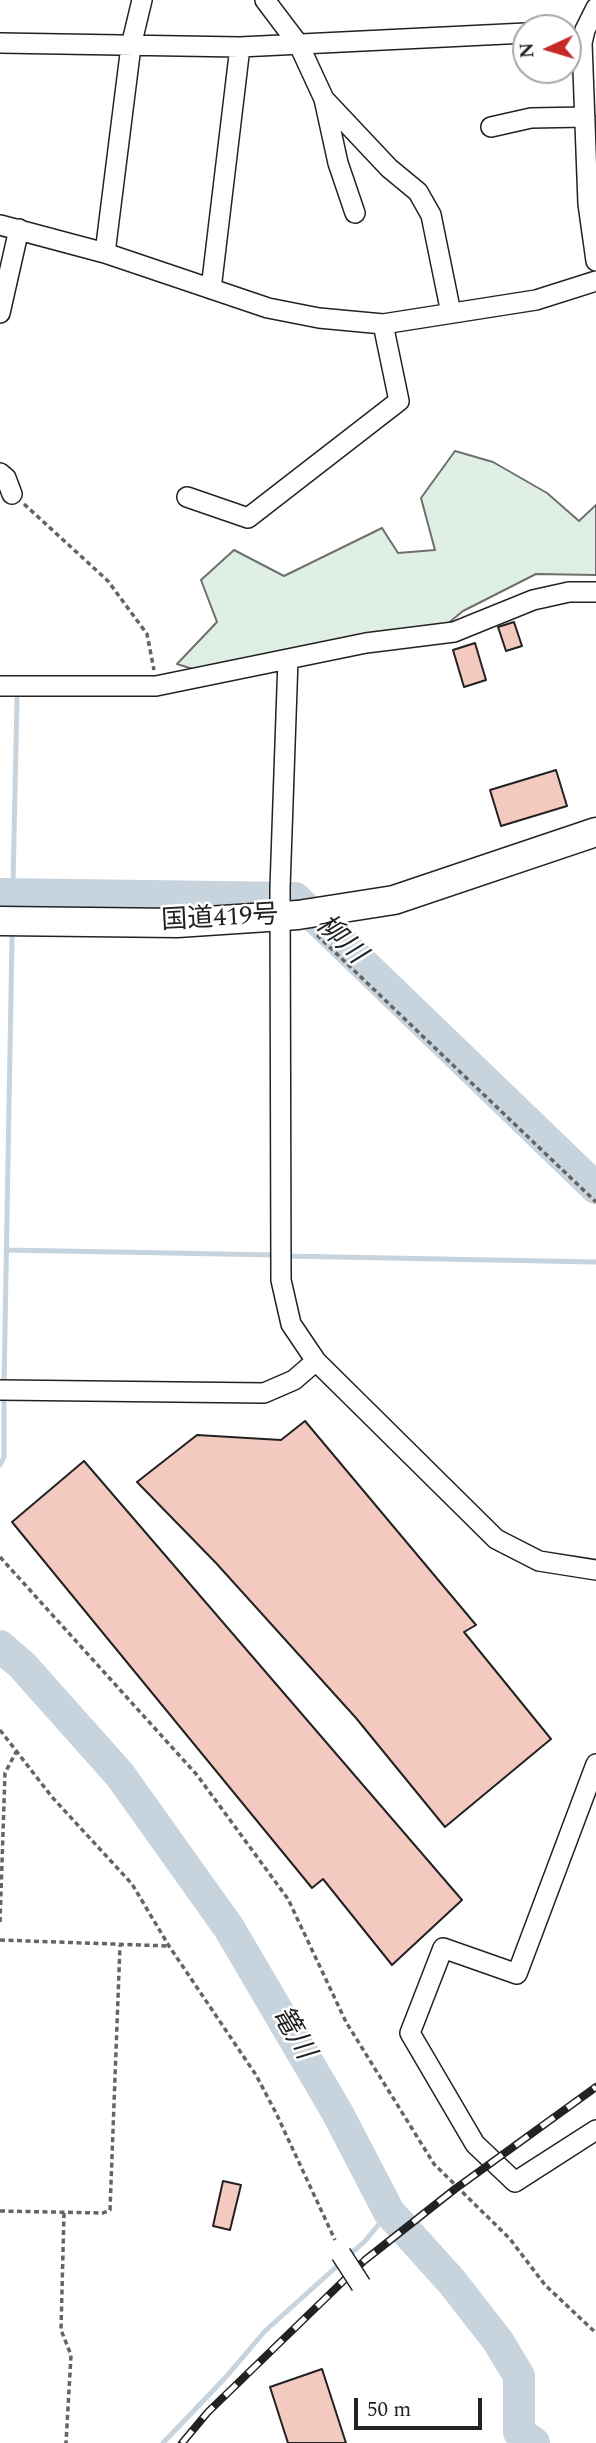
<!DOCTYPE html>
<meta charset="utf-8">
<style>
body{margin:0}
#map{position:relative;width:596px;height:2443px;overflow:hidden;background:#fff;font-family:Spectral,serif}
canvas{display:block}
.north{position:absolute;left:512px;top:14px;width:70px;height:70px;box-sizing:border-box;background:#fff;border:2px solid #a7a7a7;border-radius:50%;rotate:266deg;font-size:19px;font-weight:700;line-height:28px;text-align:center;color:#222}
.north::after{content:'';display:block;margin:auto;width:24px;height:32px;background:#c62828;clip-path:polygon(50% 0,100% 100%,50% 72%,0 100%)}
.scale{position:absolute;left:354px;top:2398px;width:128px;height:32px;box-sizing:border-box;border:4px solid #222;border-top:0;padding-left:9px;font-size:21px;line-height:24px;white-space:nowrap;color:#222;-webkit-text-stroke:5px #fff;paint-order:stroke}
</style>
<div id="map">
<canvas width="596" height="2443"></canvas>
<div class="north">N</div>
<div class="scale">50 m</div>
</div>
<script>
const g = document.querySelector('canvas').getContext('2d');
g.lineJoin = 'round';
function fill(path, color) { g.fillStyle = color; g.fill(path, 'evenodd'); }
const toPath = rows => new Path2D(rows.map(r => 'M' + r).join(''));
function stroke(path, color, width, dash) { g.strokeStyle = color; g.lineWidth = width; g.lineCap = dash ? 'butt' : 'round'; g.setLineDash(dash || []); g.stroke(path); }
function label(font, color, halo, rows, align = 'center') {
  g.font = font + ' Spectral,"Noto Sans JP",serif'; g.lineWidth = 5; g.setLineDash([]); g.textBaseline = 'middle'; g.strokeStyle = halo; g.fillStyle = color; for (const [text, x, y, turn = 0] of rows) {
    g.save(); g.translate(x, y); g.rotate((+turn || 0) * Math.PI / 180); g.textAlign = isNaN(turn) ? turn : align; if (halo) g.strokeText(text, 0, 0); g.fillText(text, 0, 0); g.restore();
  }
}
const green = toPath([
 [455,451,493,462,547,493,579,521,596,505,596,575,536,574,463,611,440,630,196,670,177,664,217,622,201,580,234,550,284,576,382,528,398,553,435,550,421,498,455,451]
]);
fill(green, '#e0efe3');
stroke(green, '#6f6f6f', 2);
stroke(toPath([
 [13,883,17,699],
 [6,1250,276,1255],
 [285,1256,596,1262],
 [4,1385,12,938],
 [0,1465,4,1457,4,1395],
 [163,2443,226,2377,265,2331,365,2241,389,2212]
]), '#c7d3dd', 5);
stroke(toPath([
 [0,894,295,898,596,1188],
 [0,1646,22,1665,120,1775,229,1928,337,2112,389,2212,452,2282,498,2341,519,2376,519,2432,534,2443]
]), '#c7d3dd', 32);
const building = toPath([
 [514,622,522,646,506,651,498,627,514,622],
 [475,643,486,680,464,687,453,650,475,643],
 [556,770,567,806,501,826,490,790,556,770],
 [305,1421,476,1625,464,1632,551,1739,445,1827,356,1718,216,1563,137,1482,197,1435,281,1440,305,1421],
 [84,1461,462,1900,392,1965,323,1879,312,1888,12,1522,84,1461],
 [223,2181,241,2185,230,2230,213,2226,223,2181],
 [322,2369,346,2443,288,2443,270,2387,322,2369]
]);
fill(building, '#f3c9c0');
stroke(building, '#222', 2);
const minor = toPath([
 [265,0,299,45,324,99,389,168,418,192,431,215,451,313],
 [596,8,585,30,582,43,588,204,596,261],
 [0,43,240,47,526,33],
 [324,99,338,163,355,213],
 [491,127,531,118,585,117],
 [0,225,105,253,268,308,319,318,383,324,536,300,596,281],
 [105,253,131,46,142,0],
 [211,289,240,47],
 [0,313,19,229],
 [0,473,6,478,12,494],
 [187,497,248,518,399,401,383,324],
 [288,659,280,888,281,1280,291,1324,316,1361,496,1539,539,1561,596,1570],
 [0,686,156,686,366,643,454,632,533,600,569,592,596,592],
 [0,1390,264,1393,294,1380,316,1361],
 [596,1764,517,1974,443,1948,410,2033,475,2144,515,2182,596,2130]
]);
const highway = toPath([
 [0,921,177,923,298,915,394,900,596,832]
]);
stroke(minor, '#222', 22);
stroke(highway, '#222', 31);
stroke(toPath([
 [24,504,108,581,147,634,154,670],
 [317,935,596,1202],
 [0,1557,197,1775,288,1899,346,2022,434,2164,510,2239,545,2285,596,2333],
 [0,1730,52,1797,132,1884,169,1946,256,2075,276,2113,335,2240],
 [0,1922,5,1773,16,1752],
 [0,1940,169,1946],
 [0,2211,103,2213,110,2210,120,1945],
 [64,2213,61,2330,71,2355,66,2443]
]), '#646464', 3.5, [5, 3.5]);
stroke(minor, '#fff', 19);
stroke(highway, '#fff', 28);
const rail = toPath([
 [182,2443,208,2412,365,2260,455,2189,596,2087]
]);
stroke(rail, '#222', 8);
stroke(rail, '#fff', 5, [16]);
const minorBridge = toPath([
 [341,2254,361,2285]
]);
stroke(minorBridge, '#222', 22, []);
stroke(minorBridge, '#fff', 19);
label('26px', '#222', '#fff', [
 ["国道419号",220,920,-3]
]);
label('italic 28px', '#222', '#fff', [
 ["柳川",339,941,44],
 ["篭川",291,2034,59]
]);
</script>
